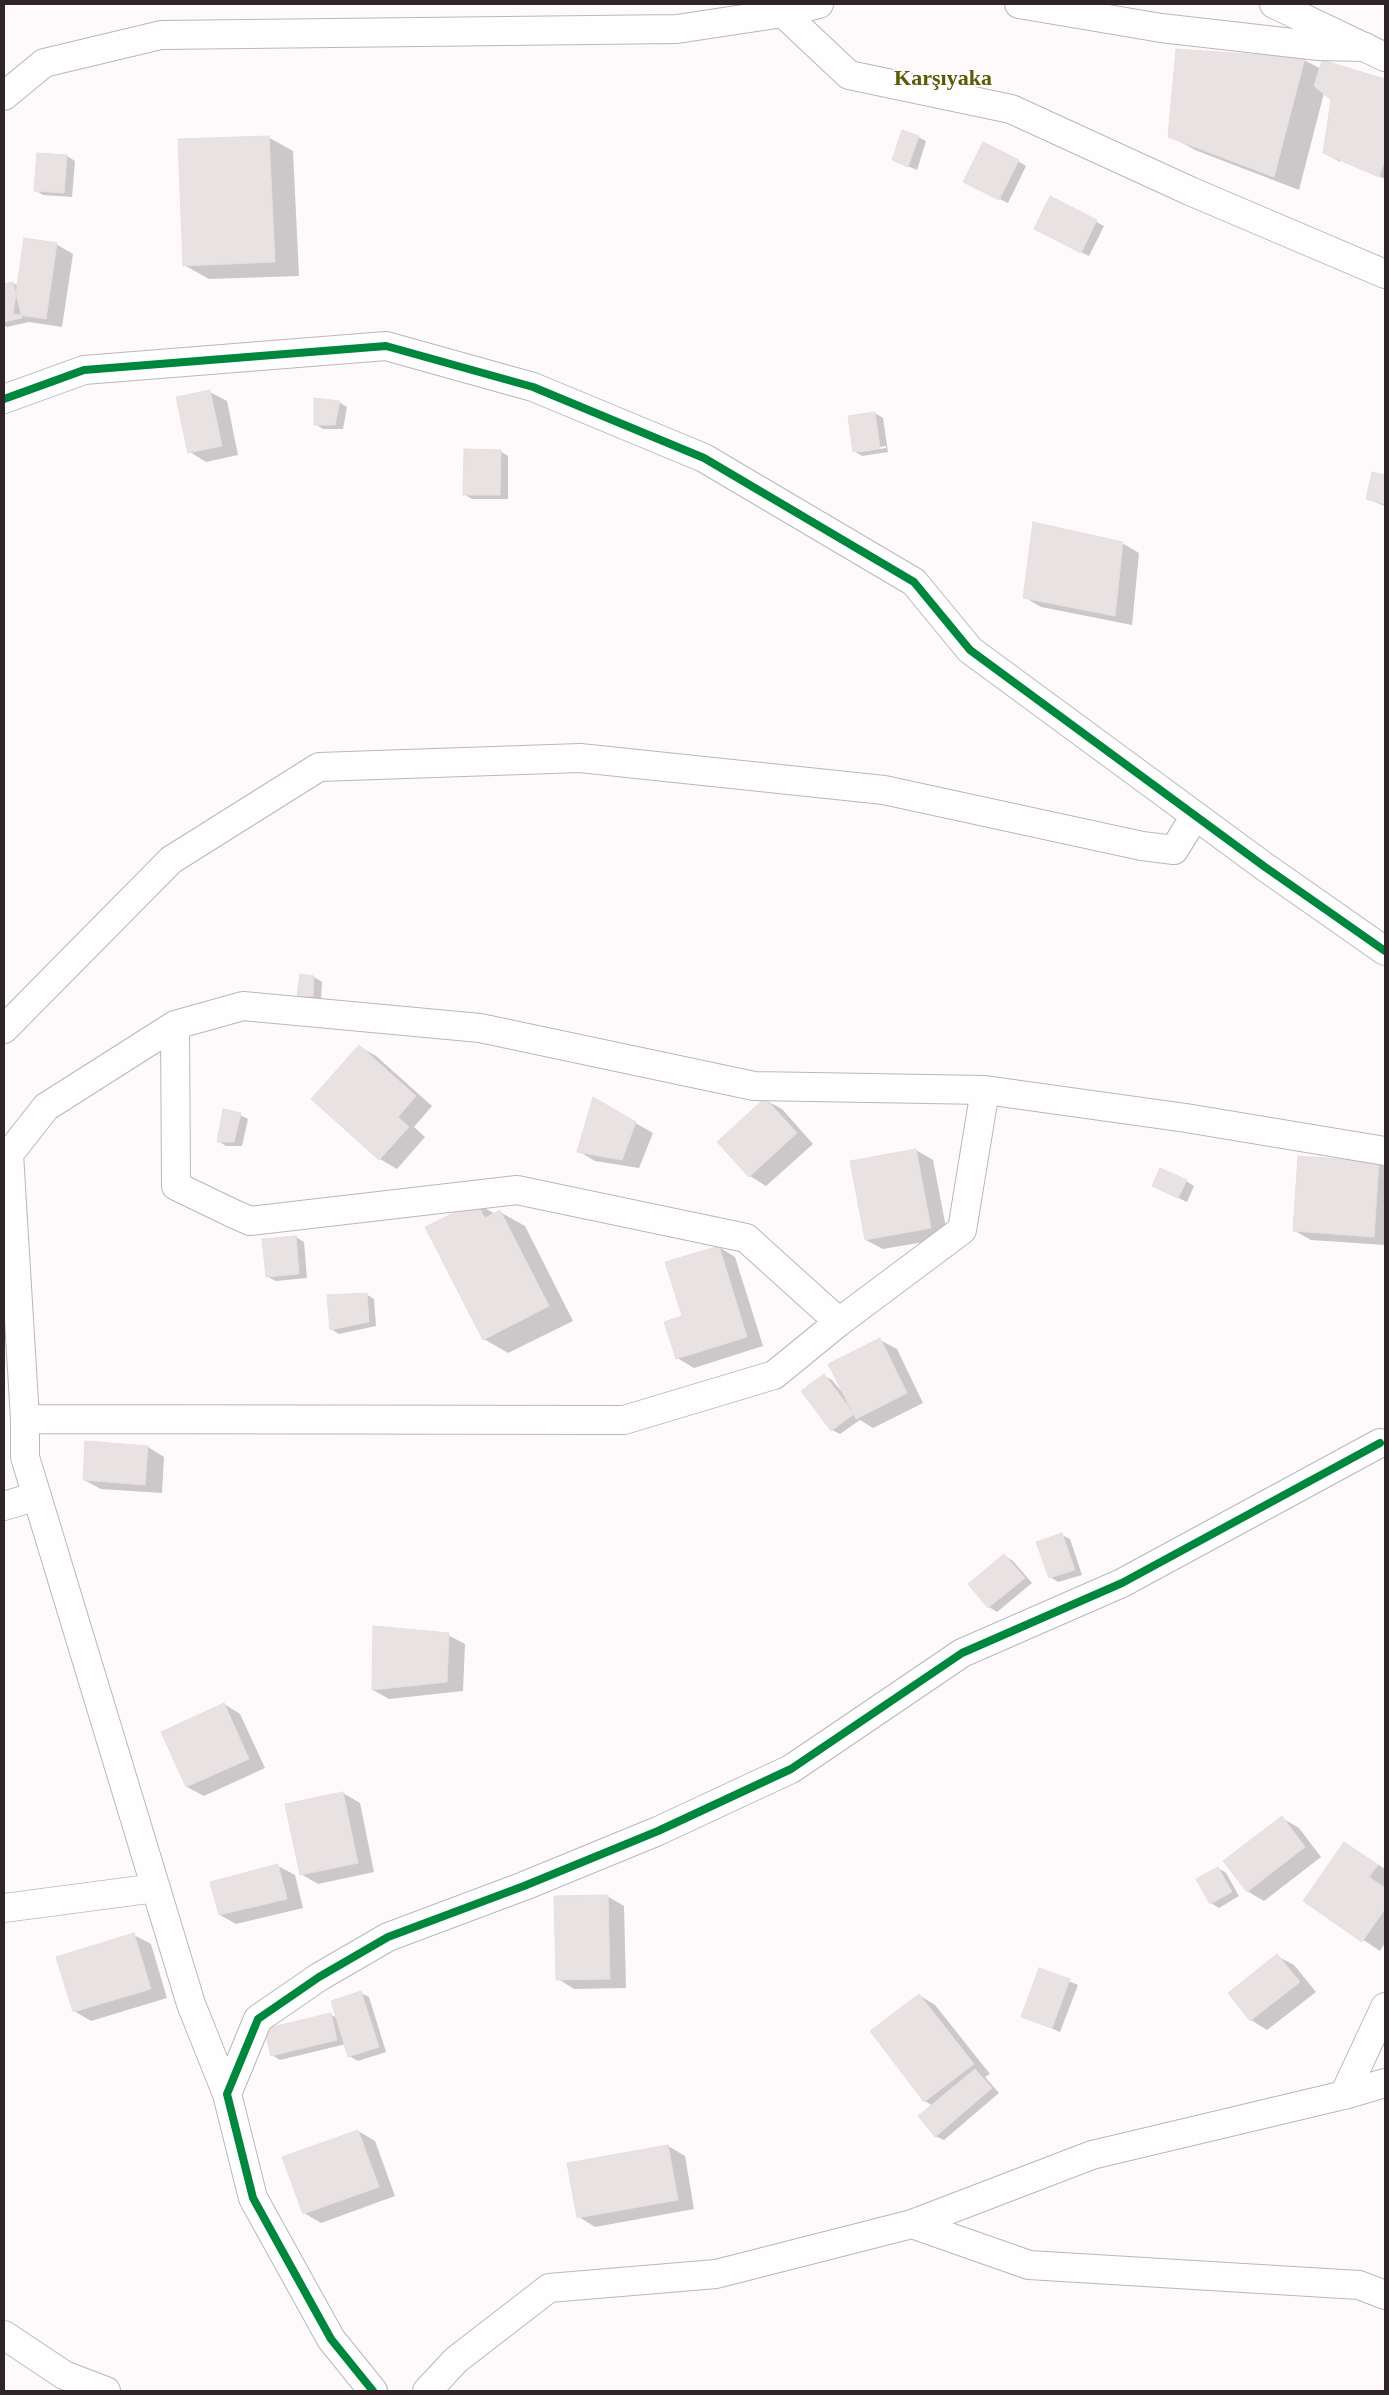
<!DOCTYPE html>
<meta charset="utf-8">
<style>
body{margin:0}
#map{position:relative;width:1389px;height:2395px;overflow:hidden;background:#fefafc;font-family:"Times New Roman",serif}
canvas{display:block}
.frame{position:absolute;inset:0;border:5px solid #2f2529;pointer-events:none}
</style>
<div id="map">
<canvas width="1389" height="2395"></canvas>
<div class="frame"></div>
</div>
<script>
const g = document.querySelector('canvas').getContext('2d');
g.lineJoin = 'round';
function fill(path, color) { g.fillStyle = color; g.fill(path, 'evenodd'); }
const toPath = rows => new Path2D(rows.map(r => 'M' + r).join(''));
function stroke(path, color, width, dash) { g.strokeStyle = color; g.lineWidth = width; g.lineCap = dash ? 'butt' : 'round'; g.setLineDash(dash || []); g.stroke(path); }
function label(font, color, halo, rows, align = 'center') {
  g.font = font + ' "Times New Roman",serif'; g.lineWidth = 4; g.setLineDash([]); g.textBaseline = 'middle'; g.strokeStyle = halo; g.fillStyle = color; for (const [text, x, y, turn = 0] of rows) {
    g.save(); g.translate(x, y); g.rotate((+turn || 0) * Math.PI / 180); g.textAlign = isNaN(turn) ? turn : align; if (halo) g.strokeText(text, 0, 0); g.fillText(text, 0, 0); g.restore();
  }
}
fill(toPath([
 [1304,60,1321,69,1323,62,1385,81,1385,181,1385,179,1340,159,1340,162,1324,153,1332,100,1324,93,1299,190,1195,150,1170,136],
 [268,137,293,151,299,276,209,279,184,265],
 [918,137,926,141,917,170,893,160],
 [38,154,67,156,75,161,72,197,43,195,35,190],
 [1018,161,1026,166,1008,203,973,186],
 [1051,198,1104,226,1089,256,1043,233],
 [56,244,73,254,62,327,29,322,7,327,4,325,4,285,13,283,18,286],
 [210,392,227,401,238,455,206,462,190,452],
 [339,402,347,407,343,429,323,429,315,424],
 [875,413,883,418,888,452,862,456,854,451],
 [886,446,886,448,860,452,860,450],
 [500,451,508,456,508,499,472,499,464,494],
 [1373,474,1385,477,1385,506,1367,499],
 [1122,543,1139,553,1132,625,1041,607,1024,597],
 [314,977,322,982,321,1000,306,1001,298,997],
 [360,1047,376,1056,432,1106,414,1127,425,1137,397,1169,380,1159,313,1099],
 [593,1099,653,1133,639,1168,595,1161,578,1151],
 [765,1100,782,1109,813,1144,766,1186,750,1176],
 [240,1115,248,1119,242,1146,226,1146,218,1141],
 [916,1150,933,1160,948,1238,883,1249,866,1240],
 [1378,1163,1385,1167,1385,1245,1311,1240,1295,1231],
 [1186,1181,1194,1186,1187,1202,1153,1186],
 [476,1203,495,1214,500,1212,525,1226,573,1321,508,1353,484,1339],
 [296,1237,304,1242,307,1278,276,1281,268,1277],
 [719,1247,735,1257,763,1346,694,1368,677,1358,683,1317],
 [366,1294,374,1299,376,1326,339,1334,331,1329],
 [880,1340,897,1349,923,1403,873,1428,860,1420,840,1434,832,1430,824,1376,832,1380,846,1397],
 [148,1447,164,1457,162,1493,101,1489,84,1480],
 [1062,1535,1070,1539,1082,1575,1058,1582,1050,1577],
 [1005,1556,1013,1561,1032,1583,997,1612,989,1607,970,1585],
 [448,1635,465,1644,463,1691,389,1699,373,1690],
 [224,1704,240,1714,265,1768,204,1796,187,1787,162,1732],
 [343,1793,360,1803,374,1872,318,1884,301,1874],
 [1282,1818,1299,1828,1321,1857,1264,1901,1247,1891],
 [1344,1843,1385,1869,1385,1943,1380,1951,1305,1901],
 [278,1866,295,1875,303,1908,236,1924,220,1915],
 [1218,1868,1226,1873,1239,1896,1219,1908,1211,1903],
 [607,1896,624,1906,626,1988,574,1989,558,1979],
 [134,1935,151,1944,167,1998,91,2021,74,2011],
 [1277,1956,1294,1965,1316,1992,1267,2030,1251,2020],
 [1039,1969,1078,1985,1060,2032,1023,2016],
 [361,1993,369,1997,386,2052,358,2061,349,2056,346,2044,280,2060,272,2055,330,2014,337,2018],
 [919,1995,935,2005,990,2074,985,2077,999,2093,944,2140,935,2136,933,2106,925,2101],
 [358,2131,375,2141,395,2196,321,2223,304,2213],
 [668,2146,685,2156,694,2209,595,2227,579,2217]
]), '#0003');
const building = toPath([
 [1176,49,1305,58,1274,177,1168,137,1176,49],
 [1322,60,1385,79,1385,159,1379,177,1323,153,1331,100,1314,86,1322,60],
 [902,130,919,136,908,167,892,160,902,130],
 [269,136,275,262,183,266,178,139,269,136],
 [983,142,1019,160,999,200,963,182,983,142],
 [37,153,67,155,64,193,34,191,37,153],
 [1050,196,1097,220,1081,253,1034,229,1050,196],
 [24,238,57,243,46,319,13,314,24,238],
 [13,282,22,318,4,322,4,284,13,282],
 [210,390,222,446,188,453,176,397,210,390],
 [314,398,340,401,335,425,314,425,314,398],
 [875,412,880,448,853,452,848,416,875,412],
 [464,449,501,450,500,495,463,495,464,449],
 [1372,472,1385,475,1385,504,1366,499,1372,472],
 [1033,522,1123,542,1115,616,1023,598,1033,522],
 [300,974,314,976,313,996,297,997,300,974],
 [359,1045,416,1096,398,1117,409,1127,379,1160,311,1099,359,1045],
 [593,1097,636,1122,622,1160,577,1152,593,1097],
 [765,1098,797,1133,749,1177,717,1142,765,1098],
 [223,1109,241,1113,234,1142,217,1142,223,1109],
 [916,1149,931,1228,865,1240,850,1161,916,1149],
 [1298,1156,1379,1162,1374,1237,1293,1231,1298,1156],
 [1160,1168,1187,1180,1178,1198,1152,1186,1160,1168],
 [476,1202,485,1218,500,1210,549,1306,483,1340,425,1227,476,1202],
 [296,1236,299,1274,266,1277,262,1239,296,1236],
 [719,1246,747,1337,676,1359,664,1322,682,1316,665,1262,719,1246],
 [367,1293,369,1322,330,1330,327,1295,367,1293],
 [880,1338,907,1393,856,1419,828,1364,880,1338],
 [824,1374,854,1414,831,1431,801,1391,824,1374],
 [85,1441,148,1446,145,1485,83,1480,85,1441],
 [1062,1533,1075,1570,1049,1578,1036,1542,1062,1533],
 [1004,1554,1025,1578,988,1608,968,1584,1004,1554],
 [373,1626,449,1633,447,1682,372,1690,373,1626],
 [224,1703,249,1759,186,1787,161,1732,224,1703],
 [343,1792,358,1863,300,1875,285,1804,343,1792],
 [1282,1816,1305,1847,1247,1892,1223,1861,1282,1816],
 [1344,1842,1378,1865,1369,1877,1385,1888,1385,1909,1362,1942,1303,1901,1344,1842],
 [278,1864,287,1899,219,1915,210,1882,278,1864],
 [1218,1867,1232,1892,1210,1904,1196,1879,1218,1867],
 [608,1895,610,1979,556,1980,554,1896,608,1895],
 [134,1933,151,1989,73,2012,56,1957,134,1933],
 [1277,1954,1300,1982,1250,2021,1228,1993,1277,1954],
 [1039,1968,1070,1979,1052,2028,1021,2017,1039,1968],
 [361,1991,379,2047,348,2057,331,2001,361,1991],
 [919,1994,974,2064,924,2102,870,2031,919,1994],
 [331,2013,337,2040,271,2056,264,2029,331,2013],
 [975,2069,992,2088,935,2137,918,2116,975,2069],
 [358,2130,379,2187,303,2214,282,2157,358,2130],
 [668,2145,678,2200,577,2218,567,2163,668,2145]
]);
fill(building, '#e9e2e3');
stroke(building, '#e6dfe0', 1);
const minor = toPath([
 [1019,4,1161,28,1319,46,1365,47],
 [770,9,783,13,819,4],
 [4,96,44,63,161,35,677,29,783,13,849,75,1011,109,1190,191,1385,274],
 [4,399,84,370,386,346,533,387,704,458,914,582,970,650,1265,867,1385,951],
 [175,1025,176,1186,232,1213,250,1221,517,1190,746,1238,839,1322],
 [4,1029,171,860,319,767,580,758,884,790,1142,846,1174,850,1195,816],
 [9,1154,25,1419,624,1420,774,1375,839,1322,962,1230,985,1090],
 [4,1157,9,1154,46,1107,175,1025,243,1006,480,1028,754,1086,985,1090,1186,1118,1385,1151],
 [25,1419,25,1457,191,2004,227,2094],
 [4,1506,37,1496],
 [4,1908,156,1888],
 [1344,2095,1385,2007],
 [912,2224,1029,2265,1359,2285,1385,2295],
 [4,2335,64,2375,106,2391],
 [373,2391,331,2339,253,2198,227,2094,258,2019,319,1977,388,1937,524,1886,658,1831,791,1769,962,1653,1122,1583,1380,1443],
 [427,2391,456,2360,549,2288,716,2274,912,2224,1092,2155,1344,2095,1385,2083]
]);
const tertiary = toPath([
 [1274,4,1385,57]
]);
stroke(minor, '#bdb6b8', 30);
stroke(tertiary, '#bdb6b8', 30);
stroke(minor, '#fffeff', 28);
stroke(tertiary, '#fffeff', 28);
stroke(toPath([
 [4,399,84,370,386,346,533,387,704,458,914,582,970,650,1265,867,1385,951],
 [373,2391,331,2339,253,2198,227,2094,258,2019,319,1977,388,1937,524,1886,658,1831,791,1769,962,1653,1122,1583,1380,1443]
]), '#00873e', 8);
label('bold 22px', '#575d06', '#fff9fb', [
 ["Karşıyaka",943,79]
]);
</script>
